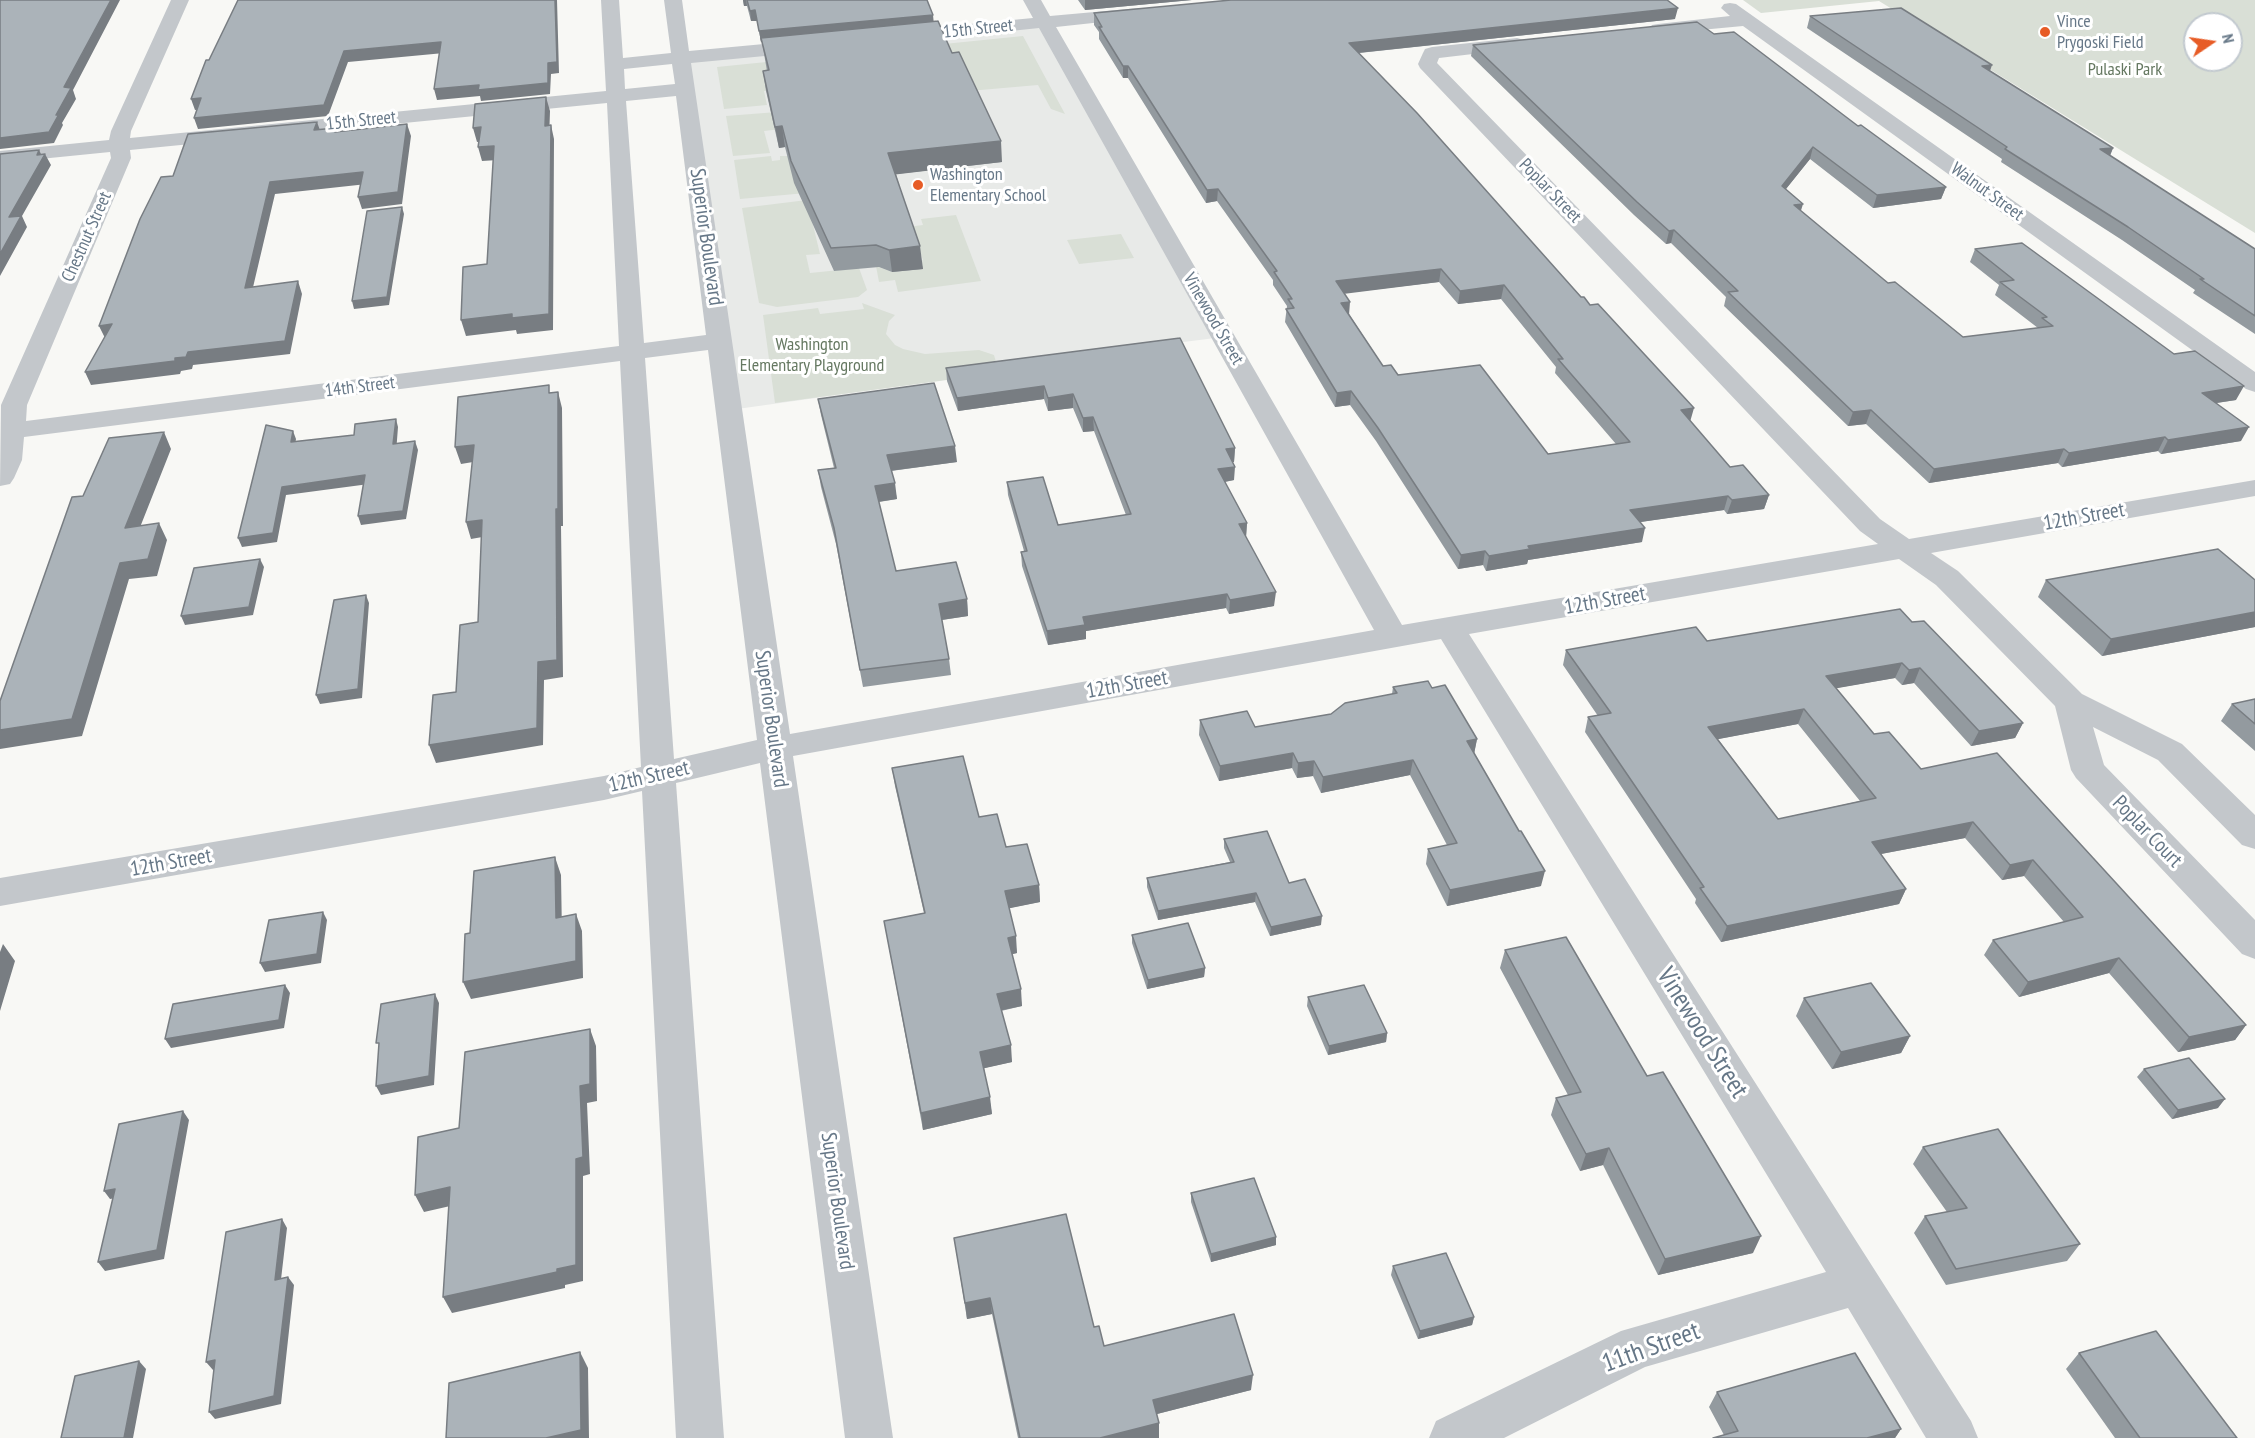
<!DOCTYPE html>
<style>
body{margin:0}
#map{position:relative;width:2255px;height:1438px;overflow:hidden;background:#f8f8f5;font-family:"PT Sans Narrow",sans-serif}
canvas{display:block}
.north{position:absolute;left:2183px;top:12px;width:60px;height:60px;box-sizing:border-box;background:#fff;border:2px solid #c2c9cf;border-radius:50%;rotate:77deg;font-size:16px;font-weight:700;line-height:24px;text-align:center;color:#667787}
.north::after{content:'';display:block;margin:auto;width:21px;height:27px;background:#e75c26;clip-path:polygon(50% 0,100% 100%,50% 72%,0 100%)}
</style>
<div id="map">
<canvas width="2255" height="1438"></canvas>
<div class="north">N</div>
</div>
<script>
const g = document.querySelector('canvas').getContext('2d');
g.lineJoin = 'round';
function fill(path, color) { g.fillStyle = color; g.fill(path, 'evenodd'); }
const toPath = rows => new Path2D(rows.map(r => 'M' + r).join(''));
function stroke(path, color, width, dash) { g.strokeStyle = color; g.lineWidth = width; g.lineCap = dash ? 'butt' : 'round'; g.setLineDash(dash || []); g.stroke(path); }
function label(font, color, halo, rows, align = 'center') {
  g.font = font + ' "PT Sans Narrow",sans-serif'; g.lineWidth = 6; g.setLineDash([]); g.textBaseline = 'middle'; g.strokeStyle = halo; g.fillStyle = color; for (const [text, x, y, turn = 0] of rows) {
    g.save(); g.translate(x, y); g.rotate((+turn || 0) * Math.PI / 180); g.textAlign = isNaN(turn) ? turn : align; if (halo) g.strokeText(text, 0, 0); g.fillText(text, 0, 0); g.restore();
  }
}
fill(toPath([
 [1044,22,1223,337,1033,361,1016,370,730,410,681,58]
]), '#e8eae8');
fill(toPath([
 [1743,0,2255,0,2255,233,1879,1,1761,13],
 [2195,24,2231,24,2231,60,2195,60],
 [1023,36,1065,114,1051,109,1038,85,969,91,960,72,764,91,767,105,724,109,717,67],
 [777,112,781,129,764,131,770,153,733,156,726,116],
 [771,156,772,161,780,160,780,156,788,156,806,193,740,199,734,160],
 [807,200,820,254,806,255,810,273,859,268,867,290,858,297,777,307,759,303,742,208],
 [956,215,981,281,898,292,895,280,879,282,876,266,892,272,913,270,918,262,923,260,917,243,899,228,923,225,921,219],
 [1121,234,1134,258,1079,264,1067,240],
 [862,303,895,315,889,321,886,334,895,345,903,349,925,354,979,350,994,355,999,373,775,403,763,315,818,308,820,314,864,309]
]), '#d9dfd6');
fill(toPath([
 [171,0,189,0,131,131,130,138,606,91,601,0,619,0,623,58,671,53,664,0,682,0,689,51,807,40,814,42,816,46,814,50,807,52,691,63,790,734,1374,630,1039,28,897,43,891,41,888,37,891,33,897,31,1033,18,1023,0,1041,0,1050,16,1139,8,1145,9,1148,13,1145,17,1139,18,1056,27,1402,625,1878,544,1860,531,1420,68,1418,64,1423,53,1425,49,1432,47,1517,38,1524,40,1526,44,1524,48,1439,58,1437,63,1880,519,1909,539,2255,480,2255,496,1931,553,1958,571,2082,694,2182,744,2255,815,2255,849,2242,845,2158,760,2093,727,2104,765,2255,920,2255,959,2242,954,2076,778,2071,770,2055,706,1936,585,1899,559,1469,634,1971,1421,1978,1438,1926,1438,1848,1308,1645,1367,1504,1438,1429,1438,1436,1421,1621,1331,1826,1272,1441,639,793,756,893,1438,845,1438,760,763,676,783,724,1438,676,1438,642,791,604,800,0,906,0,878,604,776,641,767,620,361,24,437,22,460,14,478,10,484,0,486,1,405,111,158,110,152,0,163,0,151,109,140,111,131,171,0],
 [672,64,675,84,625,89,624,69,672,64],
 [676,96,706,335,644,343,626,101,676,96],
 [607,103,619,346,26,421,27,405,131,158,130,150,607,103],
 [708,350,757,740,674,759,645,358,708,350],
 [1730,3,1736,4,2255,372,2255,392,2246,389,1743,26,1658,34,1652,33,1649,29,1652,25,1658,24,1730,16,1721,8,1724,4,1730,3]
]), '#c3c7cb');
fill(toPath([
 [743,0,927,0,933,21,952,53,1002,162,896,174,923,269,892,272,879,267,834,271,794,183,785,147,779,148,766,91,763,71,767,71,762,42,761,42,757,21,751,21,747,6,744,6],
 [1078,0,1192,0,1085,10],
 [1094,13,1675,19,1359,53,1690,421,1730,467,1769,495,1764,509,1727,514,1724,510,1640,522,1642,542,1528,560,1527,564,1486,571,1483,565,1458,569,1376,441,1350,405,1335,407,1285,322,1287,306,1273,285,1273,280,1217,201,1206,203,1128,78,1123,78,1099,39,1099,32,1094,25],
 [1439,282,1458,304,1501,299,1556,367,1555,373,1616,444,1548,454,1383,366,1349,314,1344,293],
 [1810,16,1990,71,2113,148,2110,156,2255,249,2255,334,2193,293,2195,290,2122,240,2001,162,2002,159,1807,28],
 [1714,34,1858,126,1946,187,1941,199,1873,208,1810,159,1785,190,1801,211,1888,283,1963,337,2038,328,1995,295,1999,285,1970,262,1975,249,2236,400,2217,403,2241,441,2161,454,2158,451,2062,467,2058,463,1929,483,1866,424,1848,426,1724,306,1726,297,1671,243,1666,244,1634,215,1471,56,1473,45],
 [1180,338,1235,448,1234,462,1232,462,1234,480,1225,482,1247,523,1246,537,1274,606,1229,614,1226,608,1086,631,1086,639,1048,645,1022,566,1021,552,1024,551,1008,495,1007,482,1058,525,1126,515,1094,431,1083,432,1073,408,1048,411,1044,399,958,411,947,381,946,368],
 [818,399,957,462,891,471,897,499,879,502,896,571,967,599,968,616,942,620,949,659,951,675,863,687,836,544,821,487,818,470,834,468,821,415],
 [2046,580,2255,580,2255,627,2102,656,2038,597],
 [1912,622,2023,723,2015,738,1971,746,1914,683,1902,685,1895,678,1836,688,1874,734,1921,769,2246,1025,2235,1040,2178,1052,2109,973,2019,997,1984,955,1993,940,2064,922,2024,876,2002,880,1965,838,1881,854,1906,889,1899,904,1721,942,1695,903,1696,899,1585,732,1588,717,1598,716,1563,665,1566,650,1707,641],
 [1798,724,1860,801,1778,819,1718,739],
 [1393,687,1432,688,1477,739,1474,754,1541,886,1447,906,1426,864,1428,849,1447,845,1410,775,1321,793,1313,776,1297,778,1292,768,1219,781,1199,735,1200,720,1255,727,1331,714,1392,694],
 [2255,699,2255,751,2221,721,2232,704],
 [892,768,979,817,1039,885,1040,902,1009,908,1017,953,1012,954,1022,1006,1001,1011,1012,1062,984,1068,992,1114,923,1130,884,921,924,913,895,786],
 [1224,839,1289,883,1321,925,1270,936,1255,902,1158,920,1147,887,1147,878,1230,862,1224,848],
 [1132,935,1205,968,1204,977,1147,989,1132,943],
 [1505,950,1647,1076,1753,1253,1658,1275,1603,1165,1580,1171,1551,1115,1556,1098,1568,1095,1500,968],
 [1308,997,1387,1033,1386,1042,1328,1055,1307,1006],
 [1804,998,1910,1036,1901,1053,1832,1069,1796,1016],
 [2144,1069,2218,1108,2172,1119,2137,1077],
 [1923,1147,2080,1244,2067,1261,1946,1285,1914,1233,1925,1216,1947,1212,1913,1164],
 [1191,1193,1276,1237,1276,1245,1211,1262,1191,1202],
 [954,1238,1094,1327,1104,1346,1251,1390,1157,1414,1159,1438,1018,1438,992,1314,967,1319],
 [1393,1266,1474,1317,1472,1325,1418,1339,1391,1275],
 [2079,1353,2237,1438,2115,1438,2066,1369],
 [1717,1392,1901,1429,1895,1438,1713,1438,1724,1435,1709,1407]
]), '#939a9f');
fill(toPath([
 [111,0,120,0,73,90,76,99,62,123,63,125,54,143,0,149,0,138,56,115,64,87],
 [555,0,557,0,559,73,551,74,550,94,481,101,480,96,437,100,434,89,479,85,548,63],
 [743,0,746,0,747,6,744,6],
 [1085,0,1192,0,1085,10],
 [1678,8,1675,19,1348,54,1349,43],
 [755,10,757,21,751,21,750,11],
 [933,15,934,25,761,42,759,31],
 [441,42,444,53,348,62,328,116,198,129,194,118,344,51],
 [1992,65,1988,77,1982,66],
 [1123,66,1128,66,1128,78,1123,78],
 [546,97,550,111,549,140,545,126],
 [201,98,205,109,195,110,191,99],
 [317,122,321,133,314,130],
 [407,124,411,136,402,204,362,209,358,197],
 [551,125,554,139,553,330,517,334,516,330,466,336,461,320],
 [782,126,785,147,779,148,775,127],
 [481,127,485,141,477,142,473,128],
 [1001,141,1002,162,891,175,888,153],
 [494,146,498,160,482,161,478,147],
 [1813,147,1810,159,1778,199,1782,186],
 [2113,148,2108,160,2100,149],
 [39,150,43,158,45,154,51,165,22,216,27,227,0,276,0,254,9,217],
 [363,172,367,184,275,194,250,300,245,288,270,182],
 [1946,187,1941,199,1873,208,1877,195],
 [1218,189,1217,201,1206,203,1207,190],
 [1803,204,1799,217,1794,205],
 [402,207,404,214,389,305,354,309,352,301],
 [1674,230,1671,243,1666,244,1669,231],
 [920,246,923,269,892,272,889,250],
 [1441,269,1439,282,1335,295,1336,281],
 [298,281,302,294,290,354,193,365,192,369,181,371,180,374,91,385,85,372,175,358,188,352],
 [1504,285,1501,299,1458,304,1460,291],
 [1350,302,1349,315,1341,303],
 [112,324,105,338,99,326],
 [1044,386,1044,399,958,411,957,398],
 [2244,386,2236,400,2195,406,2202,393],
 [1351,391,1350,405,1335,407,1337,393],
 [558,392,562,408,563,526,561,526,563,677,544,680,543,745,436,763,429,745,538,662,556,509],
 [1073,394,1073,408,1048,411,1048,398],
 [1694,408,1690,422,1681,410],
 [1871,410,1866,424,1848,426,1853,412],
 [1093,417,1094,431,1083,432,1083,418],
 [396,419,398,427,396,453,393,444],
 [2249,427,2241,441,2161,454,2168,440],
 [293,431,296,439,294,451,291,442],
 [164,432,171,449,133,545,125,528],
 [2165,437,2158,451,2062,467,2069,453],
 [415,441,418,450,406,519,361,525,358,516],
 [474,445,479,461,461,464,455,447],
 [955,446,957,462,889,471,887,455],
 [1235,448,1234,462,1226,463,1226,449],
 [2064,449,2058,463,1929,483,1934,469],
 [1235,467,1234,480,1218,483,1218,469],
 [365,475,369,484,286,495,277,542,242,547,238,538,282,487],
 [895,483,897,499,877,502,875,486],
 [1769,495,1764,509,1727,514,1732,500],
 [1728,496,1724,510,1627,524,1630,510],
 [482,520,488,536,471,539,466,522],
 [159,523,167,540,157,576,129,579,82,736,0,749,0,730,120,563],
 [1247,523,1246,537,1239,524],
 [1645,528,1642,542,1528,560,1527,564,1486,571,1489,556,1528,546],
 [1485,551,1483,565,1458,569,1461,555],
 [260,559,264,567,253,615,185,625,181,616],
 [1276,592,1274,606,1229,614,1230,600],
 [1227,594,1226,608,1086,631,1086,639,1048,645,1047,631,1083,617],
 [366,595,369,603,362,698,320,704,316,695],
 [967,599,968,616,941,620,939,604],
 [2255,612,2255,627,2102,656,2111,639],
 [1902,663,1895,678,1821,691,1826,676],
 [1920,668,1914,683,1902,685,1909,670],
 [1804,709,1798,724,1703,742,1708,727],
 [2023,723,2015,738,1971,746,1979,731],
 [1477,739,1474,754,1467,741],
 [1293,753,1292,768,1219,781,1220,766],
 [1413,760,1410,775,1321,793,1323,777],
 [1314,761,1313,776,1297,778,1298,763],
 [1973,822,1965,838,1865,857,1872,842],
 [555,857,561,875,562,935,556,918],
 [2033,860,2024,876,2002,880,2010,865],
 [1545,871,1541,886,1447,906,1450,890],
 [1039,885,1040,902,1006,909,1005,891],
 [1906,889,1899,904,1721,942,1727,926],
 [1256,893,1255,902,1158,920,1158,911],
 [323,912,327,920,321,963,265,972,260,963],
 [576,914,582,931,583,978,471,999,463,982],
 [1322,916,1321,925,1270,936,1271,927],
 [1016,936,1017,953,1009,955,1008,938],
 [3,944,15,961,0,1011,0,952],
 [2119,958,2109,973,2019,997,2028,982],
 [1205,968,1204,977,1147,989,1148,980],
 [285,985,290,993,284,1028,171,1048,165,1039],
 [1021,989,1022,1006,998,1011,997,994],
 [435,994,439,1003,434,1085,381,1095,376,1086],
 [2246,1025,2235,1040,2178,1052,2189,1037],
 [590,1029,596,1046,597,1101,587,1103,590,1174,583,1176,583,1281,565,1285,565,1288,452,1313,443,1297,576,1159,580,1086],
 [1387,1033,1386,1042,1328,1055,1329,1046],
 [1910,1036,1901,1053,1832,1069,1841,1052],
 [1011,1045,1012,1062,981,1069,980,1052],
 [990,1097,992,1114,923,1130,921,1113],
 [2225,1099,2218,1108,2172,1119,2178,1110],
 [183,1111,189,1120,164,1259,105,1271,98,1262],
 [1609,1148,1603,1165,1580,1171,1586,1154],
 [450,1187,459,1204,424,1212,415,1195],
 [115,1189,122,1197,110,1199,104,1191],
 [282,1219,287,1228,280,1288,275,1280],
 [1761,1236,1753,1253,1658,1275,1665,1259],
 [1276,1237,1276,1245,1211,1262,1211,1254],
 [288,1277,294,1285,281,1404,215,1419,209,1412],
 [990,1298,992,1314,967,1319,965,1303],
 [1474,1317,1472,1325,1418,1339,1420,1331],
 [580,1352,588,1368,589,1438,546,1438],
 [215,1360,222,1368,213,1370,206,1362],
 [139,1361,146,1369,133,1438,124,1438],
 [1253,1375,1251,1390,1153,1415,1153,1400],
 [1159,1423,1159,1438,1100,1438],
 [1901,1429,1895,1438,1867,1438]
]), '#787d82');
const building = toPath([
 [0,0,111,0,64,87,71,88,56,115,59,114,49,132,0,138,0,0],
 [238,0,555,0,557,62,548,63,548,83,478,90,479,85,434,89,441,42,344,51,324,105,194,118,201,98,191,99,206,60,209,60,238,0],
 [747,0,927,0,933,15,759,31,755,10,750,11,747,0],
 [1231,0,1667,0,1678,8,1349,43,1417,113,1581,297,1584,297,1590,305,1598,304,1694,408,1681,410,1730,467,1743,465,1769,495,1732,500,1728,496,1630,510,1645,528,1528,546,1530,549,1489,556,1485,551,1461,555,1378,428,1351,391,1337,393,1286,309,1294,308,1288,299,1292,299,1274,272,1277,271,1218,189,1207,190,1128,66,1123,66,1099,27,1102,27,1094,13,1231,0],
 [1441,269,1460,291,1504,285,1563,359,1558,359,1630,442,1548,454,1480,365,1398,375,1391,365,1383,366,1341,303,1350,302,1336,281,1441,269],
 [1901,8,1992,65,1982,66,2113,148,2100,149,2255,249,2255,316,2200,279,2204,279,2128,227,2005,149,2007,147,1810,16,1901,8],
 [938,21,952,53,959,52,1001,141,888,153,920,246,889,250,876,245,831,248,791,161,782,126,775,127,763,71,769,70,761,38,938,21],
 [1697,22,1714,34,1734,32,1858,126,1861,125,1946,187,1877,195,1813,147,1782,186,1803,204,1794,205,1888,283,1895,282,1963,337,2053,326,2042,318,2047,317,2000,282,2014,280,1975,249,2022,243,2174,354,2195,351,2244,386,2202,393,2249,427,2168,440,2165,437,2069,453,2064,449,1934,469,1871,410,1853,412,1728,292,1738,291,1674,230,1669,231,1637,202,1473,45,1697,22],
 [546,97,545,126,551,125,549,314,512,318,512,314,461,320,463,267,487,264,494,146,478,147,481,127,473,128,475,104,546,97],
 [317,122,314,130,336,128,335,132,407,124,398,192,358,197,363,172,270,182,245,288,298,281,285,341,188,352,186,357,175,358,175,361,85,372,112,324,99,326,140,219,161,177,173,176,188,134,317,122],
 [39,150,37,155,45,154,9,217,21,216,0,254,0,154,39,150],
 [402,207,387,297,352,301,367,211,402,207],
 [1180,338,1235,448,1226,449,1235,467,1218,469,1247,523,1239,524,1276,592,1230,600,1227,594,1083,617,1085,625,1047,631,1021,552,1027,551,1007,482,1043,477,1058,525,1131,514,1093,417,1083,418,1073,394,1048,398,1044,386,957,398,946,368,1180,338],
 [934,383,955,446,887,455,895,483,875,486,896,571,956,562,967,599,939,604,949,659,860,670,834,528,818,470,836,468,818,399,934,383],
 [549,385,549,393,558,392,558,509,556,509,557,660,538,662,537,728,429,745,433,695,456,692,460,625,478,622,482,520,466,522,474,445,455,447,458,397,549,385],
 [396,419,393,444,415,441,403,511,358,516,365,475,282,487,273,533,238,538,266,425,293,431,291,442,354,435,355,424,396,419],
 [164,432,125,528,159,523,148,559,120,563,72,719,0,730,0,701,72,497,83,496,109,438,164,432],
 [2218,549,2255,580,2255,612,2111,639,2046,580,2218,549],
 [260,559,249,607,181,616,194,568,260,559],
 [366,595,358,689,316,695,334,600,366,595],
 [1900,609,1912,622,1924,621,2023,723,1979,731,1920,668,1909,670,1902,663,1826,676,1874,734,1889,732,1921,769,1997,753,2246,1025,2189,1037,2119,958,2028,982,1993,940,2083,917,2033,860,2010,865,1973,822,1872,842,1906,889,1727,926,1700,888,1704,887,1588,717,1611,713,1566,650,1696,627,1707,641,1900,609],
 [1804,709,1876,798,1778,819,1708,727,1804,709],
 [1428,681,1432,688,1445,685,1477,739,1467,741,1519,831,1521,831,1545,871,1450,890,1428,849,1457,843,1413,760,1323,777,1314,761,1298,763,1293,753,1220,766,1200,720,1247,711,1255,727,1331,714,1345,703,1397,693,1393,687,1428,681],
 [2255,699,2255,724,2232,704,2255,699],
 [963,756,979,817,997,814,1006,847,1027,844,1039,885,1005,891,1016,936,1008,938,1021,989,997,994,1011,1045,980,1052,990,1097,921,1113,884,921,925,913,892,768,963,756],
 [1267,831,1289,883,1305,879,1322,916,1271,927,1256,893,1158,911,1147,878,1234,862,1224,839,1267,831],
 [555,857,556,918,576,914,576,961,463,982,465,934,470,933,474,871,555,857],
 [323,912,317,954,260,963,269,920,323,912],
 [1188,923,1205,968,1148,980,1132,935,1188,923],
 [1566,937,1647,1076,1663,1072,1761,1236,1665,1259,1609,1148,1586,1154,1556,1098,1581,1092,1505,950,1566,937],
 [1871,983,1910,1036,1841,1052,1804,998,1871,983],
 [285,985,279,1020,165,1039,173,1004,285,985],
 [1364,985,1387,1033,1329,1046,1308,997,1364,985],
 [435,994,429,1076,376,1086,379,1043,376,1043,381,1004,435,994],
 [590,1029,590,1084,580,1086,583,1157,576,1159,576,1265,557,1269,557,1272,443,1297,450,1187,415,1195,418,1137,459,1128,465,1052,590,1029],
 [2189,1058,2225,1099,2178,1110,2144,1069,2189,1058],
 [183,1111,157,1250,98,1262,115,1189,104,1191,119,1124,183,1111],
 [1998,1129,2080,1244,1956,1269,1925,1216,1967,1208,1923,1147,1998,1129],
 [1254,1178,1276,1237,1211,1254,1191,1193,1254,1178],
 [1066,1214,1094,1327,1099,1326,1104,1346,1234,1314,1253,1375,1153,1400,1159,1423,1100,1438,1020,1438,990,1298,965,1303,954,1238,1066,1214],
 [282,1219,275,1280,288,1277,274,1396,209,1412,215,1360,206,1362,226,1232,282,1219],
 [1446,1253,1474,1317,1420,1331,1393,1266,1446,1253],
 [2156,1331,2237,1438,2140,1438,2079,1353,2156,1331],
 [580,1352,581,1430,546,1438,446,1438,449,1383,580,1352],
 [1855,1353,1901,1429,1867,1438,1713,1438,1738,1431,1717,1392,1855,1353],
 [139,1361,124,1438,61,1438,75,1376,139,1361]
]);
fill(building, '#abb3b9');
stroke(building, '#787d82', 1.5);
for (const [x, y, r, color] of [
 [2045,32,6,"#e75c26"],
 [918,185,6,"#e75c26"]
]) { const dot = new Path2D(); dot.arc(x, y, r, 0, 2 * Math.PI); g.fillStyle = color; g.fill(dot); stroke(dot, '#fff', 2); }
label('18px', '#667787', '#fff', [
 ["Vince",2057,22],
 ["Prygoski Field",2057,43],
 ["Washington",930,175],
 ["Elementary School",930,196]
], 'left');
label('18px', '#667787', '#fff', [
 ["15th Street",978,29,-6],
 ["15th Street",361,121,-6],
 ["Poplar Street",1550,191,46],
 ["Walnut Street",1987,192,36],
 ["Chestnut Street",87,237,-66],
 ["Vinewood Street",1213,319,60],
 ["14th Street",360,387,-7]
]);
label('18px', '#657861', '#fff', [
 ["Pulaski Park",2125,70],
 ["Washington",812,345],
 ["Elementary Playground",812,366]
]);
label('21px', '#667787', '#fff', [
 ["Superior Boulevard",706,237,82],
 ["12th Street",2084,517,-10],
 ["12th Street",1605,601,-10],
 ["12th Street",1127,685,-10],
 ["Superior Boulevard",771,719,82],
 ["12th Street",649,777,-13],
 ["Poplar Court",2147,832,46],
 ["12th Street",171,863,-10],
 ["Superior Boulevard",837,1201,82]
]);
label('26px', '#667787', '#fff', [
 ["Vinewood Street",1702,1033,58],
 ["11th Street",1651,1348,-20]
]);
</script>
